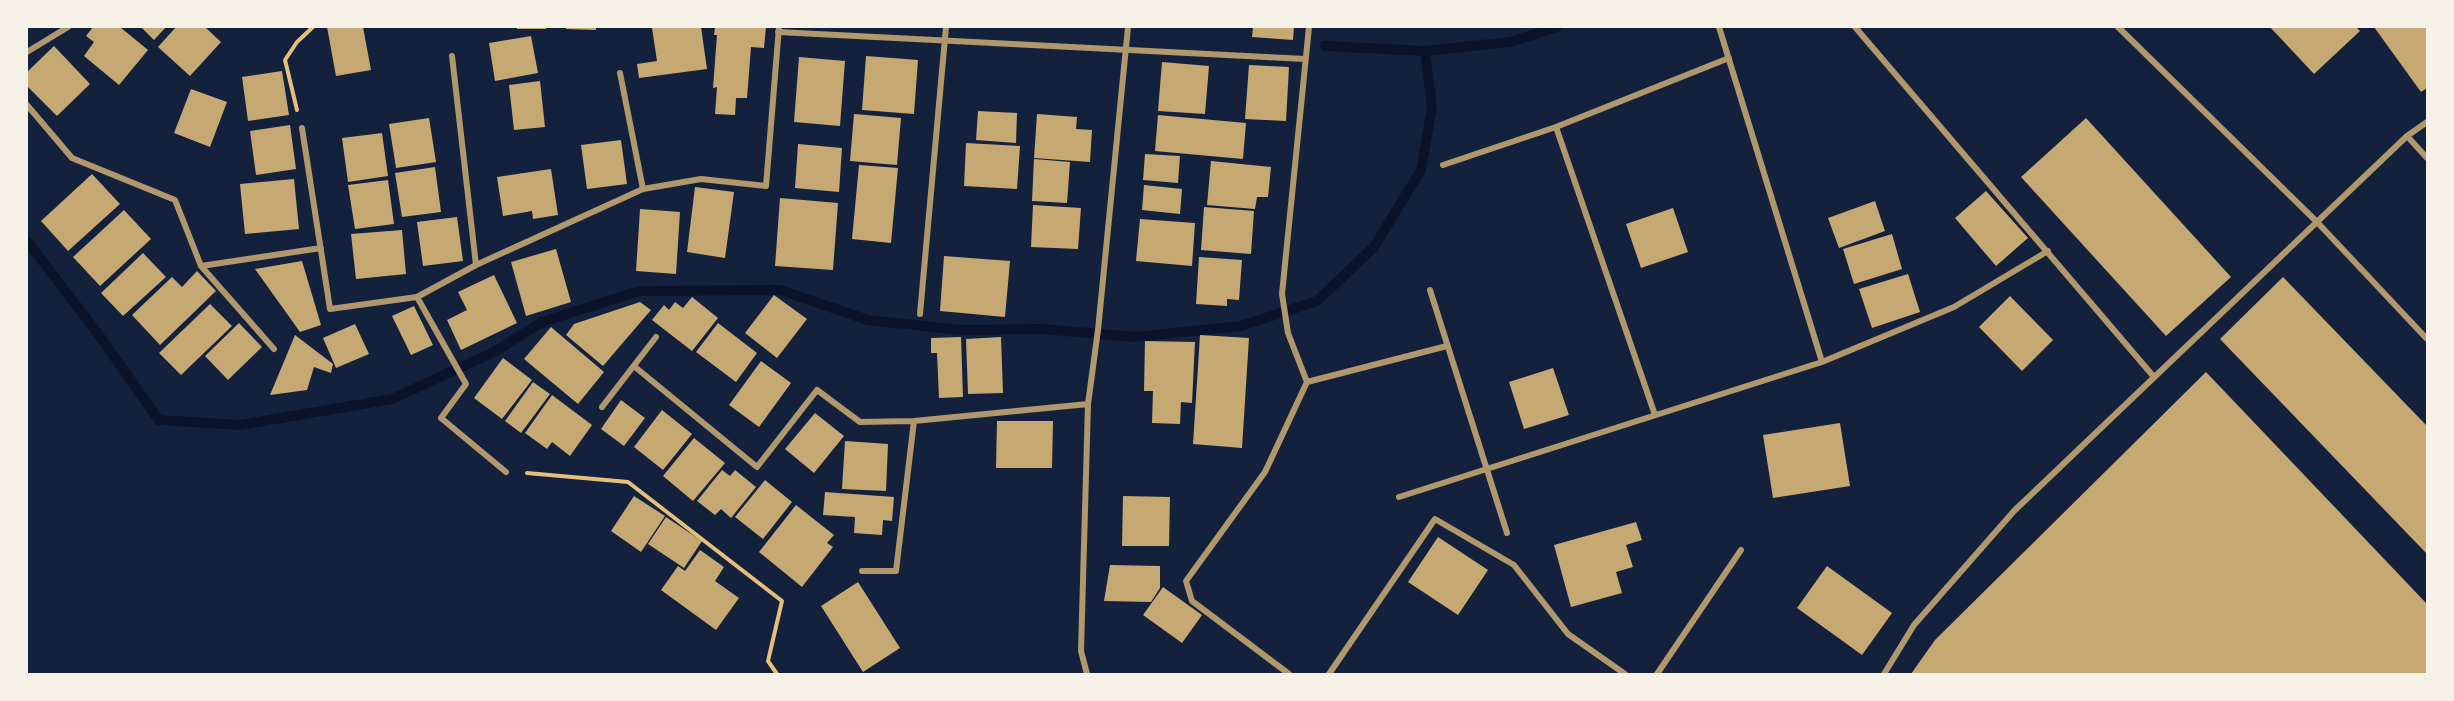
<!DOCTYPE html>
<style>
body{margin:0}
#map{position:relative;width:2454px;height:701px;overflow:hidden;background:#14213d;font-family:"PT Serif",serif}
canvas{display:block}
.frame{position:absolute;inset:0;border:28px solid #f6f1e7;pointer-events:none}
</style>
<div id="map">
<canvas width="2454" height="701"></canvas>
<div class="frame"></div>
</div>
<script>
const g = document.querySelector('canvas').getContext('2d');
g.lineJoin = 'round';
const toPath = rows => new Path2D(rows.map(r => 'M' + r).join(''));
function stroke(path, color, width, dash) { g.strokeStyle = color; g.lineWidth = width; g.lineCap = dash ? 'butt' : 'round'; g.setLineDash(dash || []); g.stroke(path); }
function fill(path, color) { g.fillStyle = color; g.fill(path, 'evenodd'); }
stroke(toPath([
 [1325,46,1425,51,1510,42,1557,27],
 [27,241,96,331,159,420,240,425,392,399,496,351,542,322,639,291,780,290,868,320,961,330,1042,329,1136,337,1241,326,1317,301,1374,247,1421,170,1432,107,1425,51]
]), '#0b132b', 10);
fill(toPath([
 [93,27,120,27,148,50,119,85,84,56,94,42,86,36],
 [141,27,166,27,154,40],
 [176,27,205,27,221,42,190,76,158,47],
 [327,27,363,27,371,70,336,76],
 [517,27,546,27,546,29,517,29],
 [566,27,596,27,596,30,566,29],
 [661,27,701,27,707,69,639,78,637,64,657,61,652,28],
 [715,27,766,27,764,48,751,47,747,98,736,98,735,115,715,114,717,87,713,88,717,35,714,35],
 [1253,27,1294,27,1293,40,1252,37],
 [2270,27,2356,27,2360,31,2314,74],
 [2374,27,2427,27,2427,88,2421,92],
 [531,36,538,73,495,81,489,43],
 [54,46,90,84,57,116,27,86,27,72],
 [866,56,918,60,914,114,862,110],
 [799,57,845,61,840,126,794,122],
 [1162,62,1209,66,1205,114,1158,111],
 [1249,65,1289,67,1286,121,1245,119],
 [282,71,289,115,248,121,242,77],
 [540,81,545,127,514,130,509,85],
 [191,89,227,102,210,147,174,133],
 [978,111,1017,113,1016,143,976,140],
 [854,114,901,118,897,165,850,161],
 [1037,114,1077,117,1076,129,1092,130,1090,162,1034,158],
 [1158,115,1246,123,1243,159,1155,151],
 [429,118,436,162,396,168,389,124],
 [2086,118,2231,277,2166,336,2021,177],
 [290,125,296,169,256,175,250,131],
 [382,133,388,176,348,182,342,138],
 [621,140,627,184,587,189,581,145],
 [966,143,1020,146,1017,189,964,186],
 [798,144,842,148,839,192,795,188],
 [1145,154,1180,156,1178,183,1143,180],
 [1034,159,1070,162,1067,203,1032,201],
 [1211,161,1271,167,1268,197,1257,197,1255,209,1207,205],
 [859,165,898,168,891,243,852,239],
 [435,167,441,212,402,217,395,173],
 [551,169,558,215,533,219,532,211,503,216,497,177],
 [92,174,120,204,68,251,41,221],
 [294,179,299,229,245,234,240,184],
 [388,180,394,224,355,229,348,185],
 [1144,185,1182,189,1180,214,1142,210],
 [695,187,734,192,725,258,687,252],
 [1986,191,2028,238,1996,266,1955,218],
 [780,198,838,203,833,270,775,266],
 [1875,201,1885,231,1839,248,1828,218],
 [1033,205,1081,208,1078,249,1031,247],
 [1204,207,1254,211,1251,254,1201,250],
 [1673,208,1688,252,1641,268,1626,224],
 [640,209,680,212,676,274,636,271],
 [124,210,151,239,100,286,73,257],
 [457,217,463,261,423,266,417,222],
 [1140,219,1195,223,1192,266,1136,261],
 [402,230,406,274,356,279,351,234],
 [1892,234,1902,269,1854,284,1843,249],
 [556,249,571,302,526,316,511,262],
 [143,253,166,277,123,316,101,293],
 [944,256,1010,261,1005,317,940,311],
 [1199,257,1242,260,1239,300,1227,299,1227,306,1196,304],
 [302,261,321,325,300,332,255,269],
 [197,271,216,291,160,345,132,315,172,277,182,287],
 [1908,274,1920,312,1872,328,1859,289],
 [494,275,517,323,461,350,447,320,467,310,458,292],
 [2283,277,2427,426,2427,554,2220,339],
 [774,295,807,319,777,358,745,333],
 [2010,296,2053,340,2022,371,1979,327],
 [692,297,718,318,692,351,652,320,664,305,669,310,675,302,683,308],
 [640,302,651,310,603,366,566,335,574,324],
 [210,304,232,326,181,375,159,353],
 [414,306,433,345,411,355,392,316],
 [239,323,262,347,228,380,205,356],
 [718,323,757,353,736,382,696,352],
 [355,324,369,354,336,368,323,338],
 [551,327,604,372,578,404,524,359],
 [295,335,333,364,331,373,314,367,307,390,270,395],
 [1200,335,1249,338,1242,448,1193,444],
 [961,337,963,397,939,398,937,353,931,353,931,338],
 [1001,337,1003,393,968,394,966,339],
 [1145,341,1195,342,1192,403,1181,402,1180,424,1152,423,1153,391,1144,391],
 [503,358,532,380,502,419,474,398],
 [761,361,791,383,759,427,729,405],
 [1553,368,1569,415,1524,429,1509,382],
 [2206,372,2427,604,2427,674,1911,674,1935,640],
 [533,382,550,394,521,433,505,421],
 [552,395,592,425,570,456,552,442,547,449,525,433],
 [621,400,645,418,624,446,601,429],
 [662,410,692,434,663,470,634,447],
 [815,413,844,436,814,473,785,449],
 [997,421,1053,421,1052,468,996,468],
 [1840,423,1850,486,1773,498,1763,435],
 [694,438,725,463,693,501,663,476],
 [845,441,888,444,886,491,842,489],
 [722,470,730,476,735,470,756,487,731,518,721,509,715,515,697,501],
 [765,480,792,502,763,539,735,517],
 [825,492,894,497,892,521,883,520,882,535,854,533,855,517,823,515],
 [634,496,665,516,641,552,611,531],
 [1123,496,1170,497,1169,546,1122,546],
 [796,505,834,535,827,543,833,547,802,587,759,552],
 [666,517,702,541,684,568,648,544],
 [1636,522,1642,540,1626,545,1633,567,1616,572,1622,593,1571,607,1554,545],
 [1438,537,1488,570,1458,615,1408,582],
 [700,550,724,567,715,581,739,598,716,630,661,590,678,566,685,571],
 [1110,565,1160,566,1160,588,1151,602,1104,601],
 [1827,566,1892,613,1862,655,1797,608],
 [858,582,900,648,863,672,821,606],
 [1163,587,1202,615,1182,643,1143,615]
]), '#c6a872');
stroke(toPath([
 [297,110,285,60,297,42,313,27],
 [527,473,628,482,782,601,768,661,777,674]
]), '#e5c07b', 4);
stroke(toPath([
 [1719,27,1822,362,1954,307,2048,251],
 [1855,27,2154,377],
 [2118,27,2317,222,2427,339],
 [778,32,1305,59],
 [27,52,68,27],
 [452,56,476,265],
 [620,73,643,189],
 [27,105,72,158,175,200,201,266,321,248],
 [1556,127,1655,415],
 [302,128,330,309,417,297],
 [2407,136,2427,158],
 [1443,165,1556,127,1729,58],
 [201,266,274,349],
 [1430,290,1507,533],
 [920,314,946,27],
 [635,367,757,467,817,390,860,422,914,421,1088,404],
 [1307,382,1447,346],
 [602,407,656,337],
 [506,472,441,418,466,384,417,297,476,265,643,189,701,179,766,186,779,27],
 [1399,497,1822,362],
 [862,571,896,571,914,421],
 [1087,674,1081,651,1088,404,1098,330,1128,27],
 [1289,674,1192,601,1186,581,1265,472,1307,382,1288,333,1282,294,1309,27],
 [1329,674,1435,519,1514,565,1568,634,1625,674],
 [1657,674,1741,550],
 [1884,674,1914,625,2014,511,2407,136,2427,122]
]), '#b1986c', 6);
</script>
